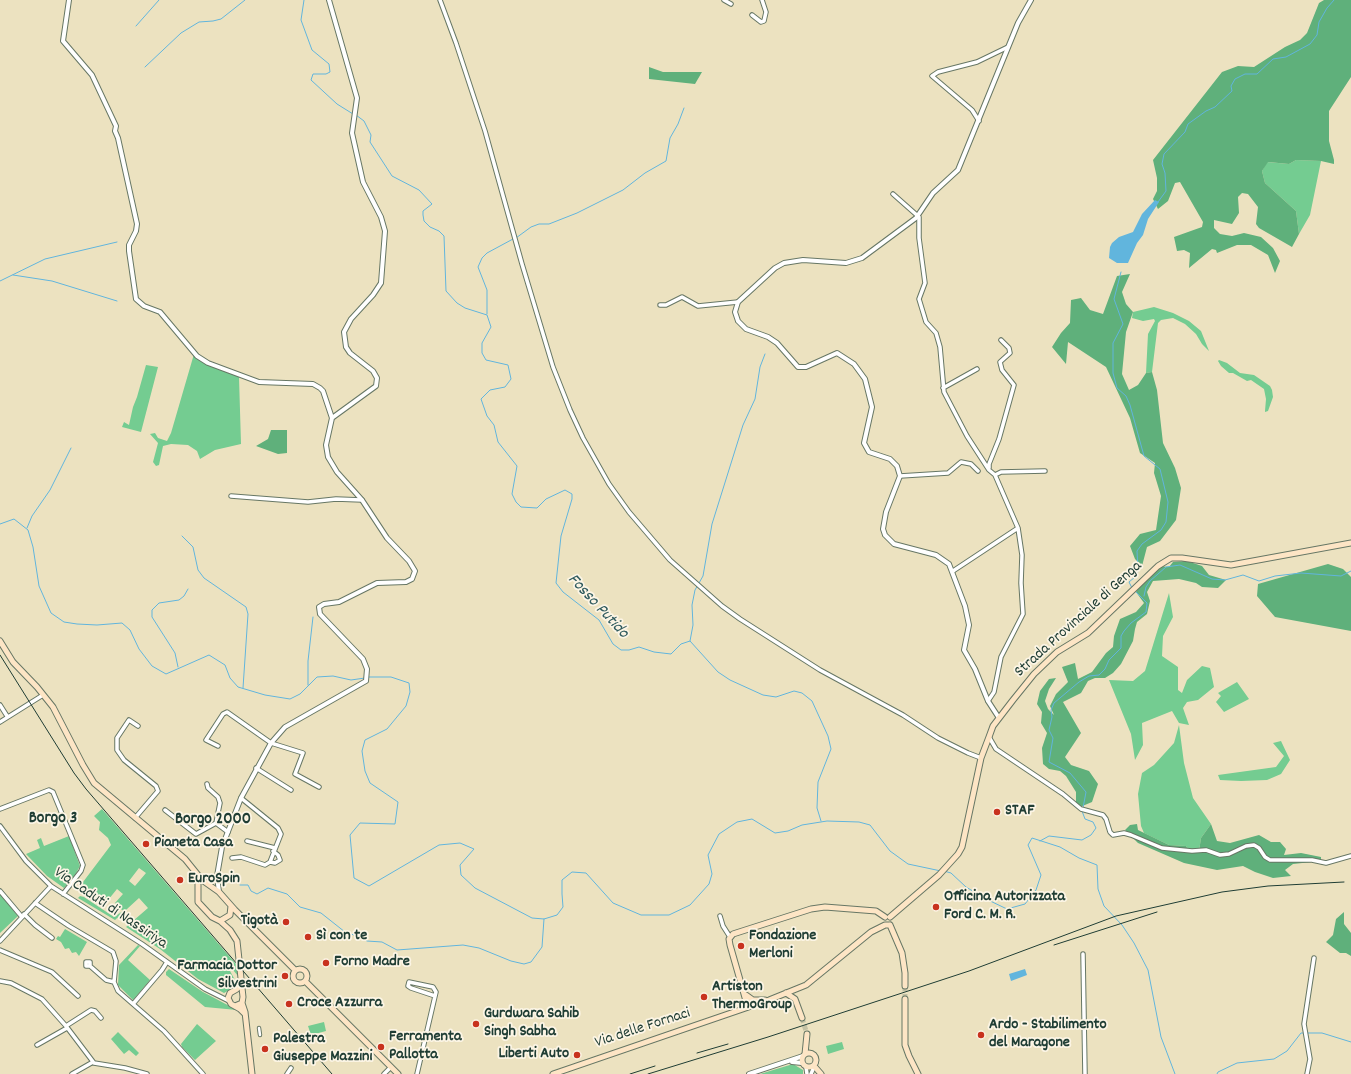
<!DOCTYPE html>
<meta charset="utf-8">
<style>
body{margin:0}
canvas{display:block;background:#ece2c0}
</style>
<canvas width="1351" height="1074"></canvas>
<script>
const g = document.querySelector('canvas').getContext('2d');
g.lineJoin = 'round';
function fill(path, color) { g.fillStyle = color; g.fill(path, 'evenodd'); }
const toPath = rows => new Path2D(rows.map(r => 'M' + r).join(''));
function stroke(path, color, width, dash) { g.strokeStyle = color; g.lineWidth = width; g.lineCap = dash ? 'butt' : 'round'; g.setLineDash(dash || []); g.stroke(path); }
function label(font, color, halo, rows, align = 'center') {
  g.font = font + ' Dekko,sans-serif'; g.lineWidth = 3.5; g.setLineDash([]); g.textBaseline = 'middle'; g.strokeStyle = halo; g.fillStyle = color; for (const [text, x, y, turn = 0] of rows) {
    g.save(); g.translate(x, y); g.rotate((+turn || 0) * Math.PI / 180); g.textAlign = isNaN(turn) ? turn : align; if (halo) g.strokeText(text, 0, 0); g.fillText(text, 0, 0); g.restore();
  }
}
fill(toPath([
 [1296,160,1321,161,1310,215,1299,234,1296,211,1265,183,1262,171,1267,162,1289,164],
 [1154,307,1173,313,1189,321,1201,331,1209,351,1202,344,1196,334,1185,324,1173,318,1161,320,1158,323,1152,372,1146,373,1148,334,1155,321,1154,319,1143,321,1132,318,1133,312],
 [194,354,204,363,239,377,241,444,215,450,200,459,197,451,188,445,171,444,163,446,159,465,156,466,153,462,158,443,150,434,155,433,158,438,167,441,171,433],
 [1219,360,1227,363,1240,373,1254,375,1270,386,1272,390,1273,397,1268,411,1265,412,1265,411,1266,399,1264,389,1251,380,1247,381,1233,373,1229,373,1221,366,1218,361],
 [146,365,158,367,141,432,122,427,124,422,129,425,133,407,137,397],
 [1169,593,1173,617,1163,636,1162,656,1178,667,1178,690,1182,693,1187,680,1202,666,1210,668,1214,687,1198,700,1187,702,1183,708,1189,725,1179,723,1172,711,1142,723,1143,745,1135,760,1131,734,1109,680,1133,681,1145,671],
 [1237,682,1249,699,1224,712,1216,702,1221,696,1218,693],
 [1179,725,1184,763,1193,798,1211,824,1201,838,1199,851,1189,851,1186,846,1169,845,1144,833,1141,826,1138,794,1142,773,1154,765,1174,743],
 [1281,741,1290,760,1281,774,1267,780,1241,781,1220,780,1218,775,1276,767,1284,756,1273,743],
 [102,809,236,964,238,976,224,959,221,959,222,964,230,971,235,980,236,986,233,988,224,993,198,979,160,949,126,927,148,908,139,898,115,920,78,898,80,896,84,897,114,917,123,911,115,903,123,894,117,889,104,905,80,886,111,845,108,838,99,830,100,822,94,816],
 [139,868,146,873,135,886,129,881],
 [69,836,80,866,75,875,64,888,47,876,26,854,40,848,37,840,41,838,44,846],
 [0,894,18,916,0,933],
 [65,929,87,942,79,956,76,952,72,953,69,948,65,949,61,942,56,939,58,936,60,937],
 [138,945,140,946,128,960,150,980,133,1000,118,985,119,965],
 [169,969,203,992,237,1010,205,1007,166,975,166,972],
 [324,1022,326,1031,311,1035,308,1026],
 [197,1024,216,1041,195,1060,182,1047,181,1044],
 [118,1032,139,1053,136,1056,129,1050,124,1054,111,1039],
 [842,1042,844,1049,828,1054,826,1046],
 [793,1064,803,1070,803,1074,760,1074]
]), '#74cc91');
fill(toPath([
 [1324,0,1351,0,1351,77,1329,111,1329,141,1334,160,1334,164,1321,161,1296,160,1289,164,1268,162,1262,171,1265,183,1296,211,1299,234,1292,247,1259,228,1256,224,1258,207,1248,194,1242,193,1238,197,1239,213,1232,224,1214,220,1214,228,1220,234,1232,236,1244,233,1261,237,1273,248,1280,261,1275,273,1268,255,1251,245,1237,245,1217,253,1216,250,1212,249,1189,268,1190,253,1184,250,1177,251,1174,237,1202,227,1203,222,1180,182,1175,183,1168,201,1158,209,1153,199,1157,191,1157,178,1153,160,1222,72,1238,66,1254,67,1285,47,1300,40,1307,33,1319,3],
 [649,67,663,72,702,72,695,84,649,79],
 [1130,274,1122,292,1126,304,1133,312,1126,332,1122,374,1129,390,1138,385,1146,373,1152,372,1157,390,1163,443,1175,468,1181,488,1176,520,1160,541,1147,547,1142,566,1135,559,1130,546,1140,534,1156,530,1161,496,1154,473,1155,463,1140,453,1130,418,1106,367,1068,342,1066,364,1052,347,1061,333,1070,323,1071,300,1081,298,1090,310,1103,314,1117,276],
 [271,430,287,430,287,453,278,454,256,446,268,439],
 [1187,561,1202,566,1209,575,1226,580,1218,588,1202,587,1196,583,1179,579,1153,581,1147,592,1150,601,1147,614,1137,622,1135,629,1133,641,1121,664,1113,673,1105,678,1095,678,1088,681,1081,693,1063,702,1081,733,1065,757,1071,765,1089,771,1098,784,1092,802,1080,807,1076,802,1076,792,1066,776,1060,771,1049,769,1043,764,1042,748,1047,733,1041,723,1042,712,1037,704,1040,691,1049,679,1056,678,1049,689,1045,701,1048,709,1054,715,1050,706,1056,694,1068,682,1062,667,1075,663,1078,679,1092,672,1106,653,1113,647,1114,636,1120,619,1136,612,1144,603,1136,592,1142,583,1160,566,1169,567,1173,562],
 [1328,564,1343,569,1351,577,1351,631,1275,617,1257,596,1258,584],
 [1137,824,1138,830,1169,845,1186,846,1189,851,1199,851,1201,838,1211,824,1217,841,1230,843,1259,835,1271,842,1280,842,1286,849,1284,855,1301,853,1321,857,1321,861,1293,864,1285,870,1291,876,1273,878,1255,872,1243,866,1217,870,1184,863,1138,843,1125,830,1130,825],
 [1344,912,1344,924,1351,933,1351,956,1346,953,1340,953,1326,942,1333,935,1336,919]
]), '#5fb07b');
fill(toPath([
 [1155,200,1159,202,1148,219,1143,235,1137,243,1128,263,1117,263,1109,258,1110,247,1112,243,1119,237,1133,232,1142,214],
 [1025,969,1027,975,1011,981,1009,974]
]), '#61b5dd');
stroke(toPath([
 [304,0,301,20,312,50,329,64,330,72,326,74,313,74,311,80,337,104,353,114],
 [136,26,159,0],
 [145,67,181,33,199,22,213,21,221,19,245,0],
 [356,115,364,121,371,135,370,142,392,176,419,190,432,204,423,211,423,215,424,221,430,227,439,231,444,236,446,291,457,303,465,308,487,315,491,327,482,343,482,353,486,360,508,365,511,379,505,387,490,390,481,399,487,416,494,425,498,442,517,466,512,494,516,502,521,507,537,508,546,499,565,490,572,494,572,499,561,536,556,583,563,592,599,620,613,644,621,650,629,650,639,647,654,652,671,654,681,644,690,641,718,672,730,680,763,695,776,697,794,691,802,693,812,701,828,736,831,749,818,782,817,808,821,821],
 [1158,202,1166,191,1165,173,1162,164,1164,154,1185,132,1188,124,1206,111,1215,107,1232,91,1231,86,1235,79,1245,74,1257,74,1273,59,1286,57,1310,44,1317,35,1319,22,1327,8,1334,0],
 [516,238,531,227,539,224,549,224,577,213,623,190,645,173,666,161,670,138,678,124,684,108],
 [1121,272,1114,299,1123,324,1113,343,1113,373,1117,388,1126,396,1130,405,1144,456,1160,469,1168,502,1166,522,1161,530,1142,544,1137,551,1138,571,1135,577,1129,582,1132,588],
 [13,275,52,281,117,301],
 [0,281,45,259,117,242],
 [487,314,487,290,478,267,482,258,487,253,513,239],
 [0,524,14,519,28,530,33,547,39,586,51,613,64,622,77,624,97,625,122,623,130,630,139,649,152,666,166,674,209,655,225,665,230,678,238,687,265,695,290,699,300,694,317,677,333,676,351,680,365,678],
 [27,528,32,516,50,490,71,448],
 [182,536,193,547,198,570,204,578,246,607,248,614,243,688],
 [1144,596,1146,587,1150,581,1166,567,1180,565,1212,579,1225,580,1243,575,1259,581,1275,576,1301,573,1341,576,1351,571],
 [690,641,693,625,692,605,695,590,703,576,712,524,743,425,755,399,760,367,765,354],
 [178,667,175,653,152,617,152,610,159,603,179,600,184,596,188,589],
 [368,677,391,677,409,683,410,692,406,706,387,729,365,740,362,751,365,771,370,783,398,802,395,824,360,823,350,835,354,878,369,886,439,845,460,843,474,849,460,865,461,875,475,888,532,918,544,919,557,915,563,907,562,894,562,880,572,872,586,873,613,903,641,915,669,915,690,905,709,884,712,874,708,855,719,834,737,822,752,819,775,833,788,831,802,825,827,821,859,822,870,825,890,851,908,864,941,871],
 [308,685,308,661,313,617],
 [1083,808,1086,792,1070,773,1049,762,1053,738,1049,730,1052,717,1051,710,1054,703,1079,682,1089,676,1099,675,1105,669,1109,660,1121,648,1121,636,1124,631,1131,623,1146,612,1147,603,1135,591],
 [1040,841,1049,836,1082,840,1091,835,1096,828,1093,822,1085,819,1082,811],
 [944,871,951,873,966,887,986,899,1007,909,1025,904,1036,890,1041,875,1028,845,1032,838,1060,847,1079,858,1097,865,1098,889,1104,906,1122,925,1134,943,1148,970,1161,1037,1175,1074],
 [240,885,248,885,251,891,257,894,268,888,287,894,300,907,321,913,345,932,360,937,367,941,382,942,397,950,463,945,479,948,511,961,524,964,531,962,542,947,544,919],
 [1307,1033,1322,1033,1351,1042],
 [1217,1074,1218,1072,1237,1063,1274,1059,1287,1051,1301,1033,1304,1033]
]), '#61b5dd', 1);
stroke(toPath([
 [905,999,905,986],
 [802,1018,807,1034]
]), '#c3c1a4', 5, [5, 2.5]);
const pedestrian = toPath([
 [259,1028,260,1035]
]);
const minor = toPath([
 [440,0,456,43,485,131,522,264,553,367,570,410,583,438,609,484,629,512,670,560,722,606,740,619,820,670,903,715,938,738,968,753,981,758],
 [724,0,731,4],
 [752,15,761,22,764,21,766,12,762,0],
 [979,121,972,110,932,76,938,72,977,62,1008,47],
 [893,194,919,217,919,238,925,283,919,299,926,322,936,333,940,347,944,392,967,436,989,470,995,475,1018,528,1022,555,1021,583,1023,614,1001,657,994,692,988,701],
 [660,305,666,305,682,297,698,306,738,302],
 [943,388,977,369],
 [989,468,989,464,999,439,1014,385,1002,370,1000,362,1010,353,1009,348,1001,340],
 [995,475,1001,472,1045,471],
 [900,476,948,473,961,462,971,464,978,471],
 [231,496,308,502,336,499,362,500],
 [953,571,1018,528],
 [0,705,7,716],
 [0,722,43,695],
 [989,737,996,749,1063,794,1081,809,1103,815,1106,819,1110,832,1113,835,1124,833,1131,835,1162,848,1192,851,1206,850,1220,855,1229,854,1246,846,1254,845,1259,848,1265,857,1270,860,1312,860,1326,863,1351,856],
 [218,746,206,740,223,714,227,712,271,743,303,753,295,774,319,787],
 [256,768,291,790],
 [207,784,208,788,218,797,220,803,216,823,228,832],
 [0,809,49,790,53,792,83,865,81,871,63,894],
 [165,810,196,834,216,823],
 [135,818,158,791,156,786,124,760,117,750,117,738,129,720,138,726],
 [0,826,26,861,51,886,142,944,205,989,229,1001],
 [247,841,275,848],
 [232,858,241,857,265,865,270,862,281,834,278,828,241,798],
 [270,862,275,863,280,860,278,855,273,851],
 [0,891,22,917],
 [35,903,69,926,113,952,116,961,114,982,118,991,164,1031,203,1074],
 [24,914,35,925,52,938],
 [720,916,723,926,730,937],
 [0,941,51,886],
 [0,950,52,972,78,996],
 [1083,954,1085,1074],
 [90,966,86,966,86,962,90,962,90,966,106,980,114,982],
 [0,981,11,983,42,999,66,1026,94,1063,125,1068,147,1074],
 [133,1004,162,970,167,962],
 [66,1026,91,1010,95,1011,101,1018],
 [37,1045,67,1028],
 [806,1067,807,1074],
 [72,1074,93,1062],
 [287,1074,291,1068],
 [384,1074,391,1067],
 [417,1074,436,992,433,987,409,982,408,986,411,988,435,996],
 [811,1074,814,1067],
 [1307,1074,1310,1059,1304,1024,1314,958]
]);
const tertiary = toPath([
 [69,0,63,41,92,75,116,126,115,131,118,138,137,224,136,231,129,245,129,251,136,299,144,306,160,312,197,356,208,363,259,382,313,384,320,388,323,391,332,418],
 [999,718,988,701,975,669,964,650,969,625,965,606,949,564,936,555,894,544,885,535,883,529,886,512,900,476,897,466,890,459,869,452,864,443,872,407,865,379,854,364,837,353,806,367,798,367,777,343,768,337,746,329,738,321,735,312,738,302,775,268,784,263,803,260,846,263,862,258,916,218,933,193,958,170,1018,23,1031,0],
 [219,892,217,876,222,847,241,798,271,743,285,727,366,681,367,669,363,659,320,614,319,607,324,604,339,602,377,583,406,582,412,579,415,571,409,561,387,538,362,500,337,472,328,457,326,445,332,418,376,386,377,378,373,371,350,353,346,347,344,332,351,319,373,295,381,283,385,231,381,217,363,182,352,133,357,98,329,0],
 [792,1062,802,1063],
 [749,1074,803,1056]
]);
const secondary = toPath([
 [0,641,13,662,37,687,53,707,83,765,94,783,185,859,202,880,219,892,235,910,295,970],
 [198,876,198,902,212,917,220,921,230,930,237,941,243,997,242,1003,235,1006],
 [890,917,939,875,958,854,962,847,981,758,989,737,993,726,1013,700,1034,674,1057,652,1088,633,1158,566,1171,558,1182,558,1231,565,1351,543],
 [220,921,230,915,231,906],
 [890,925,902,953,905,973,905,986],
 '293 976a7 7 0 1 1 14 0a7 7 0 1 1-14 0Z',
 [305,981,398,1074],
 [242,983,237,989,230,993,228,998,231,1004,240,1009,245,1014],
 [786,993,795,999,802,1018],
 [746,995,753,1000,765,1000],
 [905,999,905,1045,909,1056,918,1074],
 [242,1003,245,1012,252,1074],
 [741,1009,746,1001,730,945,729,939,733,934,811,909,825,907,876,911,885,917],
 '802 1060a7 7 0 1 1 14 0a7 7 0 1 1-14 0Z',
 [805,1054,807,1034],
 [814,1066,821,1074],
 [553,1074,769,1000,806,985,871,932,885,925,890,925]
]);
stroke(pedestrian, '#677765', 4.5);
stroke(minor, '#677765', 5.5);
stroke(tertiary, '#677765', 6);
stroke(secondary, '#677765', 7);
stroke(pedestrian, '#fff', 2.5);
stroke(minor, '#fff', 3.5);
stroke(tertiary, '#fff', 4);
stroke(secondary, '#fde5c5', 5);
stroke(toPath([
 [0,655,74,773,86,789,332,1074],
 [1054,945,1157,912],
 [697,1053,728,1044],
 [630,1074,655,1066],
 [648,1074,768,1037,969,971,1116,916,1222,892,1268,886,1344,882]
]), '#1f3d34', 1);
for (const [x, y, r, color] of [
 [997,812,4,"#c8321e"],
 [146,844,4,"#c8321e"],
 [180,880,4,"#c8321e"],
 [936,907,4,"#c8321e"],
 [286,922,4,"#c8321e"],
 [308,937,4,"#c8321e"],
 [741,946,4,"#c8321e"],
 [326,963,4,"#c8321e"],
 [285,976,4,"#c8321e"],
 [704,997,4,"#c8321e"],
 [289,1004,4,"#c8321e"],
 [476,1024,4,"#c8321e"],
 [981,1035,4,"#c8321e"],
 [381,1047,4,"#c8321e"],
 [265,1049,4,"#c8321e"],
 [577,1055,4,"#c8321e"]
]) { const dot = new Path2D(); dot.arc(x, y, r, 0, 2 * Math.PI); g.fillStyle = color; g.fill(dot); stroke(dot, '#fcf5e5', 1.5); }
label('16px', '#1f3d34', '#fcf5e5', [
 ["Strada Provinciale di Genga",1079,620,-42],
 ["Via Caduti di Nassiriya",110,909,34],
 ["Via delle Fornaci",643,1029,-18]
]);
label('bold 16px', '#1f3d34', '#fcf5e5', [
 ["STAF",1005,812],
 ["Pianeta Casa",154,844],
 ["EuroSpin",188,880],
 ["Officina Autorizzata",944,898],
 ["Ford C. M. R.",944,916],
 ["Tigotà",278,922,"right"],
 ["Sì con te",316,937],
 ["Fondazione",749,937],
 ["Merloni",749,955],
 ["Forno Madre",334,963],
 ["Farmacia Dottor",277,967,"right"],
 ["Silvestrini",277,985,"right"],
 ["Artiston",712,988],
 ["ThermoGroup",712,1006],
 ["Croce Azzurra",297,1004],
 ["Gurdwara Sahib",484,1015],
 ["Singh Sabha",484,1033],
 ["Ardo - Stabilimento",989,1026],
 ["del Maragone",989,1044],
 ["Ferramenta",389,1038],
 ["Pallotta",389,1056],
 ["Palestra",273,1040],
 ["Giuseppe Mazzini",273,1058],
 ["Liberti Auto",569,1055,"right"]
], 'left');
label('italic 17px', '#305b5e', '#fcf5e5', [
 ["Fosso Putido",597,607,47]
]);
label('bold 17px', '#1f3d34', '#fcf5e5', [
 ["Borgo 3",53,820],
 ["Borgo 2000",213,821]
]);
</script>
